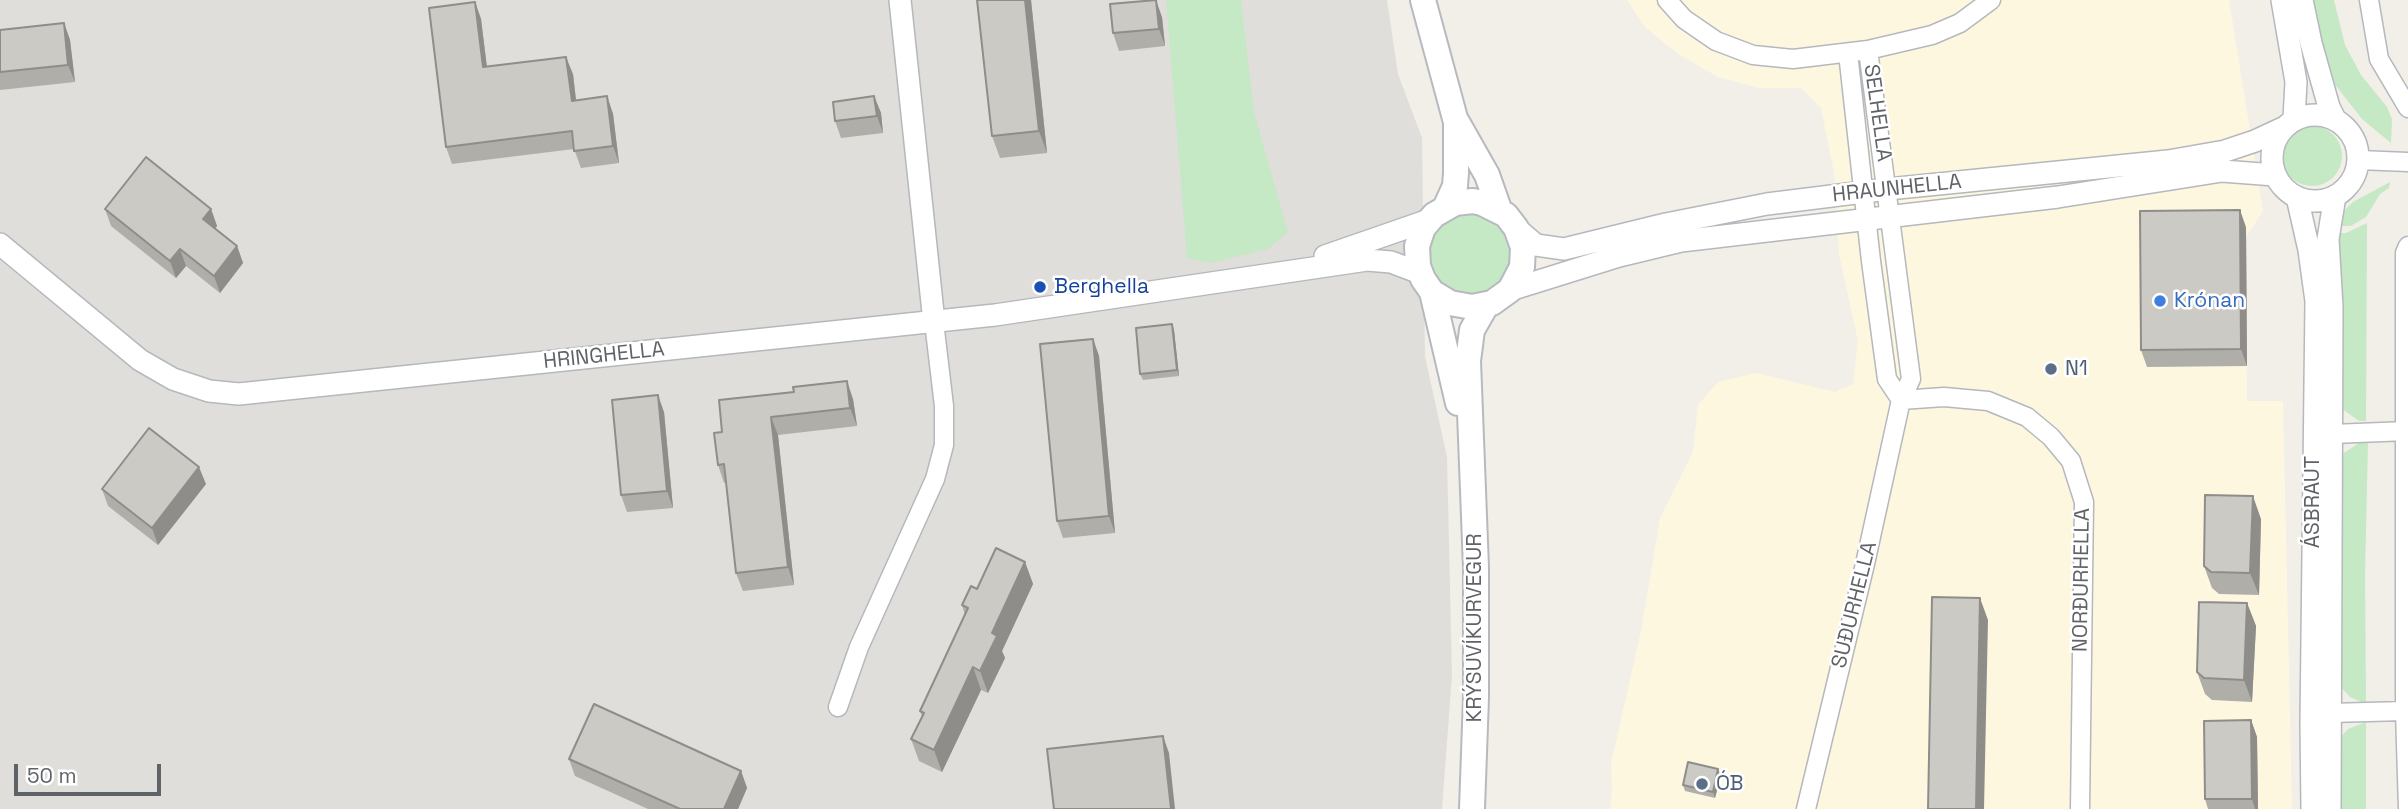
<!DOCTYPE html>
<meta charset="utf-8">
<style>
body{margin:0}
#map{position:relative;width:2408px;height:809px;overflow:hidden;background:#f1efe8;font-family:"Space Grotesk",sans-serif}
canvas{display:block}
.scale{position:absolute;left:14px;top:764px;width:147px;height:32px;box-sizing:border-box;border:4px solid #5f6368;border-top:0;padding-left:9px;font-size:21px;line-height:24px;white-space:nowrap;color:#5f6368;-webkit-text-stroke:5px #fff;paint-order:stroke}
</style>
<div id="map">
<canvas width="2408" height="809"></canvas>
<div class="scale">50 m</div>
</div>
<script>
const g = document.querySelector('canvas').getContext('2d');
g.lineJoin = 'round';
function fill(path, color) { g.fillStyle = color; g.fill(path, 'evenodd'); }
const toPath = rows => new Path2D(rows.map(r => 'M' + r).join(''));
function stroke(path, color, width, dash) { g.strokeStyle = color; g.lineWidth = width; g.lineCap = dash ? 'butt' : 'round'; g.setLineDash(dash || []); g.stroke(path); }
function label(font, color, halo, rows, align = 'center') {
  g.font = font + ' "Space Grotesk",sans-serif'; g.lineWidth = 5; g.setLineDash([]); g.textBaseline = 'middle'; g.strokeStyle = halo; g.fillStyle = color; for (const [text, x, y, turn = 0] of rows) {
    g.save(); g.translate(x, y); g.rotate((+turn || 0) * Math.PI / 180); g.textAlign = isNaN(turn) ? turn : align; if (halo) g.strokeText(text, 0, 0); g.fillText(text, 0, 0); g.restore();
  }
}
fill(toPath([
 [1627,0,2229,0,2263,211,2245,239,2247,401,2283,401,2292,809,1610,809,1612,789,1611,764,1641,631,1660,519,1693,451,1698,405,1718,382,1756,373,1835,392,1853,384,1858,341,1839,254,1834,173,1821,108,1801,88,1759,88,1718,77,1678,54,1645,27]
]), '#fef7e0');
fill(toPath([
 [0,0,1387,0,1398,74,1422,138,1425,356,1447,457,1452,675,1442,809,0,809]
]), '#e0deda');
fill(toPath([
 [1166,0,1241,0,1254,112,1288,232,1268,249,1210,263,1187,258],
 [2305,0,2334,0,2345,45,2361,75,2387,107,2392,119,2391,143,2362,119,2329,77],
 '2282 156a30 30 0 1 1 60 0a30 30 0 1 1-60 0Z',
 [2390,182,2389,188,2380,194,2366,217,2351,226,2337,226,2345,210,2353,202],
 '1430 255a40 40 0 1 1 80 0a40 40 0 1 1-80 0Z',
 [2367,223,2366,421,2359,421,2341,408,2335,233,2346,233],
 [2362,441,2368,441,2365,575,2366,704,2350,697,2339,685,2341,461,2344,453],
 [2366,722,2366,809,2338,809,2340,738,2348,729]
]), '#c5e8c5');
const minor = toPath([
 [1667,0,1684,19,1716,41,1753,55,1793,59,1868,50,1932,35,1960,23,1991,0],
 [2369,0,2379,59,2408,108],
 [1848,53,1871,261,1887,379,1901,400],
 [2359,160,2408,162],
 [1901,400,1944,397,1988,401,2027,417,2051,437,2071,461,2084,502,2080,809],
 [2332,434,2407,431],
 [838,707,859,647,935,479,944,445,944,406,934,322],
 [2330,713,2405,711],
 [1806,809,1865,564,1901,400,1911,379,1868,50],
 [2408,809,2405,711,2405,253,2408,246]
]);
const tertiary = toPath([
 [900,0,934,322],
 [2282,0,2296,82,2294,119],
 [2302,0,2311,43,2329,107,2335,119],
 '2272 158a43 43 0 1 1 86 0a43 43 0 1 1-86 0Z',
 [2297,197,2309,250,2316,301,2311,722,2312,809],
 [1516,228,1536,245,1564,249,1666,224,1767,204,1888,189,2168,161,2225,151,2255,141,2283,128],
 [0,244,140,360,173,379,209,391,239,394,995,315,1367,260,1391,262,1420,273],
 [1325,256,1429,220],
 [1510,290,1619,256,1681,241,2058,197,2222,171,2275,175],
 [2330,809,2332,307,2328,239,2335,196]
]);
const secondary = toPath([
 [1423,0,1456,122,1456,173,1455,186,1446,206],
 [1457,122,1487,175,1499,209],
 [1432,292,1450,303,1472,307,1492,303,1510,290,1522,267,1523,247,1516,228,1506,215,1482,203,1473,201,1455,203,1434,215,1423,228,1417,246,1418,266,1423,279,1432,292,1458,403],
 [1472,809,1476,697,1476,568,1468,361,1472,330,1487,304]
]);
stroke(minor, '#b5b8bc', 21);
stroke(tertiary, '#b5b8bc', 24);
stroke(secondary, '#b6babf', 28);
stroke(minor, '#fff', 18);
stroke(tertiary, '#fff', 21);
stroke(secondary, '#fff', 24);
fill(toPath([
 [977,0,1031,0,1047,153,1000,158,992,136],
 [475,2,481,19,487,67,573,74,576,100,607,96,613,114,619,163,581,168,574,149,452,164,446,147],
 [1162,17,1165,46,1119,51,1113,33],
 [64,23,70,40,75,82,0,90,0,30],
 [874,96,881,113,883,133,841,138,835,121],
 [105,209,211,209,217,226,215,229,237,246,243,263,220,293,186,266,176,278,111,226],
 [2246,227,2247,366,2147,367,2141,350],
 [1174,330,1179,376,1143,380,1140,374],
 [1093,339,1099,356,1115,533,1063,538,1057,521],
 [794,392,853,399,857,426,778,435,794,585,743,591,736,573,726,482,724,483,718,465,722,432],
 [664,412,673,508,627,512,621,495],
 [206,484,158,545,108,506,102,489],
 [2261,519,2259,595,2219,594,2212,588,2204,566],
 [1025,562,1033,584,1002,651,1005,658,988,693,981,690,942,772,919,761,911,739,922,716,920,711,965,615,962,605,977,589],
 [2247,603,2256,626,2252,702,2212,700,2205,694,2197,672],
 [2251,720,2257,737,2258,809,2208,809,2205,799],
 [569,759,741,771,747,788,738,809,648,809,575,776],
 [1721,775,1715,798,1685,791,1683,785]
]), '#afaea9');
fill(toPath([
 [1025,0,1031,0,1047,153,1039,131],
 [1156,0,1162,17,1165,46,1159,29],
 [475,2,481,19,489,85,483,67],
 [64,23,70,40,75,82,68,65],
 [566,57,573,74,578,118,572,101],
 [607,96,613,114,619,163,613,146],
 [874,96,881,113,883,133,877,116],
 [211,209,217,226,209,236,203,219],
 [2240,210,2246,227,2247,366,2241,349],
 [237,246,243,263,220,293,214,276],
 [180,249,186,266,176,278,170,261],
 [1172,324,1174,330,1179,376,1177,370],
 [1093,339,1099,356,1115,533,1109,516],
 [847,381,853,399,857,426,850,408],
 [658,395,664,412,673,508,667,491],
 [771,417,778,435,794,585,788,567],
 [199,467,206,484,158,545,152,528],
 [2253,496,2261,519,2259,595,2250,573],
 [1025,562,1033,584,1002,651,1005,658,988,693,980,671,992,633],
 [1980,598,1988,620,1984,809,1976,809],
 [2247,603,2256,626,2252,702,2244,680],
 [973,667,981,690,942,772,934,750],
 [2251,720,2257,737,2258,809,2255,809,2252,799],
 [1163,736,1169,753,1175,809,1171,809],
 [1718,769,1721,775,1715,798,1713,792],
 [741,771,747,788,738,809,724,809]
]), '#8f8d8a');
const building = toPath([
 [977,0,1025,0,1039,131,992,136,977,0],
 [1156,0,1159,29,1113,33,1110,4,1156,0],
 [475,2,483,67,566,57,572,101,607,96,613,146,574,151,572,131,446,147,429,8,475,2],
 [64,23,68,65,0,72,0,30,64,23],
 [874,96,877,116,835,121,833,102,874,96],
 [146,157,211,209,203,219,237,246,214,276,180,249,170,261,105,209,146,157],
 [2240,210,2241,349,2141,350,2140,211,2240,210],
 [1172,324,1177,370,1140,374,1136,328,1172,324],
 [1093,339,1109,516,1057,521,1040,344,1093,339],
 [847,381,850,408,771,417,788,567,736,573,724,464,718,465,714,433,722,432,719,400,794,392,793,387,847,381],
 [658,395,667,491,621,495,612,400,658,395],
 [149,428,199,467,152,528,102,489,149,428],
 [2205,495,2253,496,2250,573,2211,572,2204,566,2205,495],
 [996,548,1025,562,992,633,997,636,980,671,973,667,934,750,911,739,924,713,920,711,968,608,962,605,971,586,977,589,996,548],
 [1932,597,1980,598,1976,809,1928,809,1932,597],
 [2199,602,2247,603,2244,680,2204,678,2197,672,2199,602],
 [594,704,741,771,724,809,680,809,569,759,594,704],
 [2251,720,2252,799,2205,799,2204,721,2251,720],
 [1163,736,1171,809,1054,809,1047,749,1163,736],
 [1688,762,1718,769,1713,792,1683,785,1688,762]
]);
fill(building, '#cccac5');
stroke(building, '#8f8d8a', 2);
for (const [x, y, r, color] of [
 [1040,287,7,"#1a4fb4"],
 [2160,301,7,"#3f7fe0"],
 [2051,369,7,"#5c6f8a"],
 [1702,784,7,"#5c6f8a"]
]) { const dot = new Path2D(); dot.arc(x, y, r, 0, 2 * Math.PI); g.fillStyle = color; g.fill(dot); stroke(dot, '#fff', 2.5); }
label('21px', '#5f6368', '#fff', [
 ["SELHELLA",1877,113,82],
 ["HRAUNHELLA",1897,189,-6],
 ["HRINGHELLA",604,356,-6],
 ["ÁSBRAUT",2313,502,-90],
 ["NORÐURHELLA",2082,580,-89],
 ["SUÐURHELLA",1855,605,-76],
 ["KRÝSUVÍKURVEGUR",1475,628,-90]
]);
label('21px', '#164399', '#fff', [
 ["Berghella",1054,287]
], 'left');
label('21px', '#366cbe', '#fff', [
 ["Krónan",2174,301]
], 'left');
label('21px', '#4e5e75', '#fff', [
 ["N1",2065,369],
 ["ÓB",1716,784]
], 'left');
</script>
